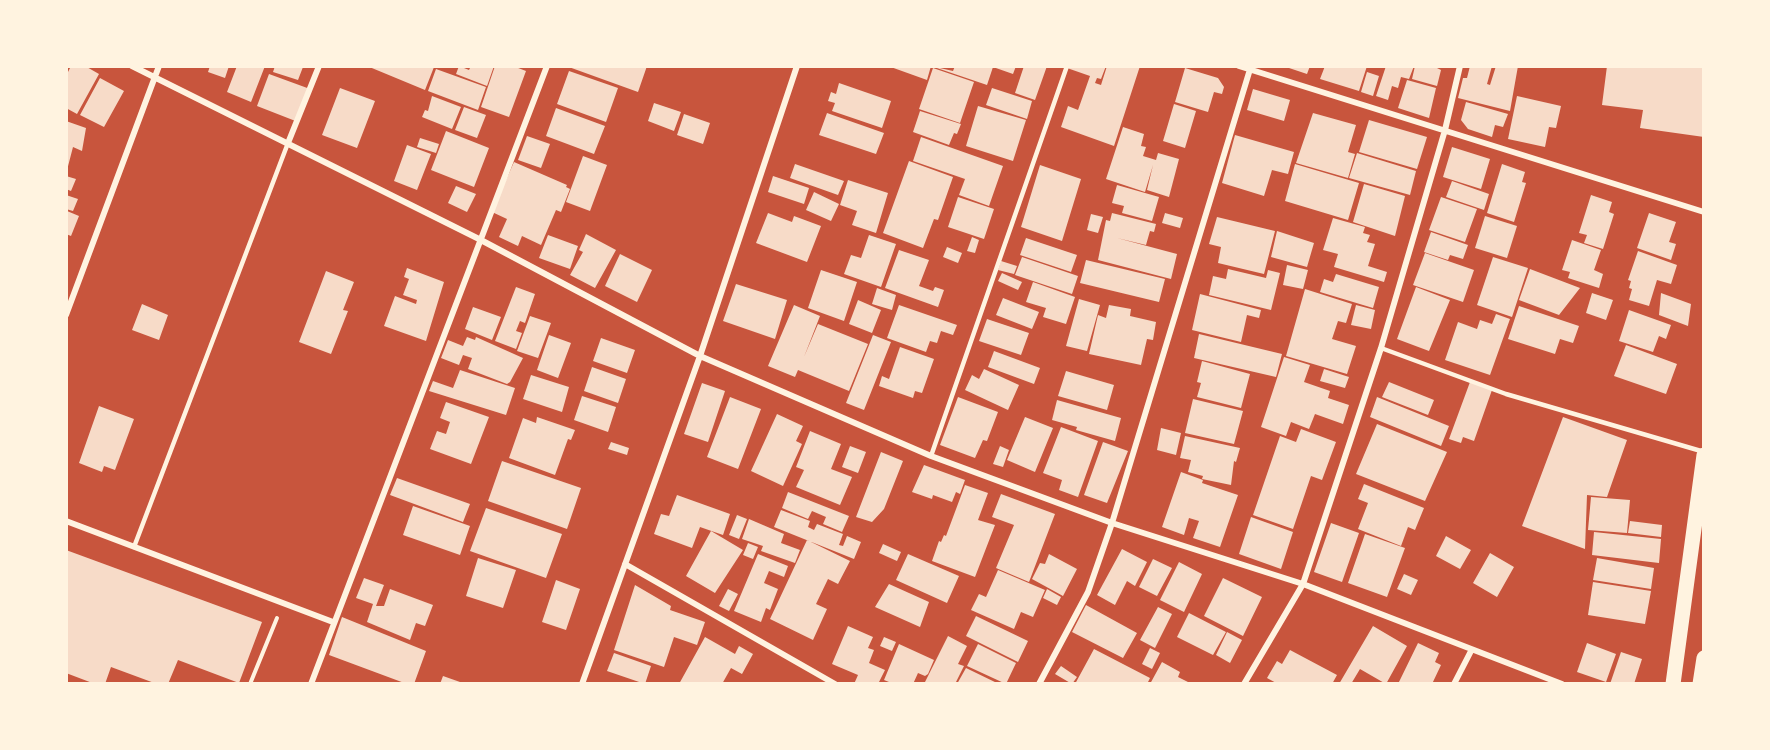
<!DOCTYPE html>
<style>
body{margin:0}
#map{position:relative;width:1770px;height:750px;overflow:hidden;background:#c8553d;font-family:"Crimson Pro",serif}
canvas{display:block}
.frame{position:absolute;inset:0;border:68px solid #fff3e0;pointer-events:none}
</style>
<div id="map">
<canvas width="1770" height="750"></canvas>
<div class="frame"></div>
</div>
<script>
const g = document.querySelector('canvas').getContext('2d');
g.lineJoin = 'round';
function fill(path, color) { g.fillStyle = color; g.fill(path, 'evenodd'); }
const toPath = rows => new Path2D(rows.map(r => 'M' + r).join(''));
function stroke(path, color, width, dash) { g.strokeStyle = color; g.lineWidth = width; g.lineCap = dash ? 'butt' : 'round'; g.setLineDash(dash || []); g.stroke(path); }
fill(toPath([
 [71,66,85,66,99,74,77,114,66,108,66,76],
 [210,66,229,66,225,78,208,72],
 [237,66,265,66,251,102,227,92],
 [275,66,302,66,303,67,298,80,273,72],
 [367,66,432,66,434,67,425,90],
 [459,66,469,70,471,66,494,66,487,86,456,74],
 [495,66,513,66,526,71,509,117,481,107],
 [566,66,647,66,638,92],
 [888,66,931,66,927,80],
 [931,66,953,71,955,66,1016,66,1013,74,993,67,987,85],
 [1024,66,1047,66,1035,100,1015,93],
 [1067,66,1106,66,1101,79,1097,78,1095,83,1101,85,1107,66,1140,66,1114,146,1061,127,1068,106,1078,110,1090,76,1067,68],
 [1283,66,1310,66,1307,74],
 [1325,66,1367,66,1359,91,1320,79],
 [1386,66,1414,66,1409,79,1401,77,1398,88,1392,86,1388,100,1376,96],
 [1415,66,1437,66,1437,68,1441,70,1437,86,1412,79],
 [1470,66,1492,66,1487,84,1490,85,1496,66,1518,66,1510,111,1458,98,1463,78,1467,78],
 [1607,66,1704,66,1704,137,1640,128,1643,110,1602,105],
 [933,68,974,82,960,123,919,109],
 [1185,68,1218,78,1224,87,1222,94,1214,92,1208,112,1175,102],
 [436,69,486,87,478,110,428,91],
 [569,71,618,88,606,122,557,104],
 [1367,72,1379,76,1373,96,1361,92],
 [269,74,310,89,298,122,257,106],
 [100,78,124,91,104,127,80,115],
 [1407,80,1436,88,1429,118,1398,108],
 [839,83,891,101,882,128,832,111,835,103,828,101,831,92,836,94],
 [340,88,375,101,357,148,322,135],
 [992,88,1032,101,1027,119,986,105],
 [1253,89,1290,100,1284,121,1247,110],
 [432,96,461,107,452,129,422,117,425,110,428,111],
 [1517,96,1561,106,1556,128,1549,127,1545,147,1508,139],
 [1466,102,1508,114,1503,127,1495,125,1492,137,1468,129,1461,120],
 [654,103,681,112,674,131,648,121],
 [1174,104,1196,111,1185,148,1163,141],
 [978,106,1026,120,1013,161,966,146],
 [464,107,486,115,477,138,455,130],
 [556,108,605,126,594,154,546,136],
 [920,111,961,124,957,134,954,133,949,145,913,132],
 [827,113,884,133,876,154,819,135],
 [1313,113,1356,125,1348,152,1355,154,1348,178,1296,163],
 [684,114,710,123,703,144,677,135],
 [1369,120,1427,137,1417,169,1359,152],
 [66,121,86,128,82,151,73,147,66,174],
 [1123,127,1144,134,1141,146,1146,147,1143,156,1156,160,1158,153,1179,159,1169,197,1147,190,1153,165,1145,192,1106,179],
 [446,131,489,148,474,187,431,170],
 [1235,135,1294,152,1288,174,1272,170,1264,196,1222,183],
 [527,136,550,144,541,168,518,160],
 [921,137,1003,166,989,206,959,195,965,179,913,161],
 [420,138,439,144,436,153,417,147],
 [407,145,431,154,417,190,394,181],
 [1452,147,1490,159,1481,189,1443,177],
 [1357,153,1416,171,1410,195,1349,178],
 [583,156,607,165,590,211,566,202],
 [909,161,953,177,938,220,934,219,923,248,883,233],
 [514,162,567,185,566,187,570,189,561,212,556,210,541,245,522,236,518,246,499,237,507,219,492,212],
 [795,164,844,181,838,195,790,178],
 [1295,164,1359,183,1348,220,1285,201],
 [1502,164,1525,172,1522,182,1526,183,1514,222,1487,213],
 [1040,165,1081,179,1062,241,1021,227],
 [66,176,76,179,71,191,66,189],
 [773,176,809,188,804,204,768,192],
 [848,180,888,193,876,233,852,225,857,211,840,205],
 [1452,181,1489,194,1484,210,1446,197],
 [1364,184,1405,196,1395,236,1353,222],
 [1117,185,1159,197,1152,221,1122,213,1124,206,1112,203],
 [456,186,476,194,467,212,448,203],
 [814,192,839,204,831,221,806,210],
 [66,195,78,199,73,211,66,209],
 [1591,195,1612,202,1609,212,1614,214,1603,249,1584,243,1587,235,1579,233],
 [958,197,994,209,984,239,948,227],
 [1441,197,1477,209,1465,242,1429,230],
 [67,211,79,216,71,236,66,234],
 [768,213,792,222,794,216,821,226,807,262,756,243],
 [1112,213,1156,224,1154,232,1150,231,1146,245,1117,238,1177,254,1171,279,1098,260,1106,220,1110,221],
 [1165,213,1183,218,1180,228,1162,223],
 [1649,213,1676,222,1669,242,1676,244,1671,260,1637,248],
 [1091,214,1103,217,1098,233,1087,230],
 [1485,216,1517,226,1507,258,1475,248],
 [1217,217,1275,231,1264,274,1218,263,1221,247,1209,244],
 [1333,218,1365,227,1363,233,1370,235,1367,242,1375,244,1368,266,1387,272,1384,282,1334,267,1338,254,1323,250],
 [1277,231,1314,243,1307,267,1271,257],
 [1431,232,1468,245,1463,259,1450,255,1448,260,1424,252],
 [586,234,616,250,595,288,570,275,583,252,579,250],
 [548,235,578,246,570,269,539,258],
 [869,235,896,244,881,287,844,274,851,255,861,258],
 [972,237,979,240,975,253,967,251],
 [1026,238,1077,255,1071,272,1020,255],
 [1572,240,1601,250,1594,270,1603,274,1599,288,1568,278,1570,272,1562,270],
 [947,247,962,253,958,263,943,257],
 [899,250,929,260,919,286,933,291,935,287,944,290,938,307,885,288],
 [1638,251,1677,265,1671,284,1657,280,1649,306,1629,300,1632,289,1629,288,1631,281,1628,280],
 [1425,253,1474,270,1463,302,1413,285],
 [620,254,652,270,637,302,605,286],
 [1022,257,1078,276,1072,294,1015,275],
 [1493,257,1528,268,1512,317,1477,305],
 [1086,260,1165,279,1159,302,1080,283],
 [1001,261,1017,266,1014,274,998,270],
 [1287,265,1308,270,1303,289,1283,285],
 [407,268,444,282,426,341,384,326,395,296,416,304,417,300,403,295,409,279,404,277],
 [1228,269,1266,278,1268,270,1280,273,1271,310,1209,295,1213,276,1226,279],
 [1530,269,1580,288,1559,315,1519,300],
 [821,270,857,282,844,321,808,308],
 [326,271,354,282,343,310,348,311,331,354,299,342],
 [1002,273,1022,282,1018,290,998,281],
 [1336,274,1379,287,1373,308,1320,292,1324,279,1333,282],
 [1033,282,1075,297,1066,324,1043,317,1046,308,1026,302],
 [736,284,787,300,775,339,723,321],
 [516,287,535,294,525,323,520,321,516,331,522,333,516,349,495,341],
 [1416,287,1450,300,1429,351,1397,339],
 [877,288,896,295,892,310,872,304],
 [1305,289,1352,304,1346,323,1338,321,1332,339,1356,346,1347,374,1286,356],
 [1592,293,1613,300,1606,320,1586,313],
 [1661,293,1691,304,1688,326,1659,315],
 [1200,294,1261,310,1259,318,1247,315,1241,342,1192,330],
 [1003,298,1039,312,1032,329,996,315],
 [1079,299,1100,305,1087,351,1066,346],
 [858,300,881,310,872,333,849,324],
 [142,304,168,315,159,340,132,330],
 [794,305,820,316,804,357,818,324,868,344,849,391,798,370,795,377,768,366],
 [899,305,957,325,953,335,941,331,937,343,930,341,926,352,887,338],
 [1109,305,1131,309,1130,316,1156,322,1153,340,1147,339,1141,365,1089,354,1098,315,1106,318],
 [1356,305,1375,310,1371,329,1351,325],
 [1519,306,1579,326,1573,343,1560,339,1555,354,1508,339],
 [473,307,501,317,492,340,465,329],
 [1629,310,1671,325,1666,339,1659,336,1653,352,1619,341],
 [1496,314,1510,319,1490,375,1445,360,1458,322,1477,329,1480,320,1492,324],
 [530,316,551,323,538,358,517,351],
 [987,319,1029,333,1021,355,979,341],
 [1199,334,1282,354,1276,377,1194,358],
 [549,335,571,343,558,378,537,370],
 [873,335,891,342,864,410,846,403],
 [467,337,475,340,476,337,523,358,510,382,507,384,468,369,472,358,463,355,459,365,441,358,448,340,463,346],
 [601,338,635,350,627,373,593,361],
 [1626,345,1677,364,1666,394,1614,376],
 [900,347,934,359,922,393,915,391,913,398,879,386,882,376,889,379],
 [994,351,1040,368,1034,384,988,367],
 [1284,357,1310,365,1304,382,1330,391,1328,398,1349,405,1343,424,1315,414,1309,429,1291,422,1286,436,1261,427],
 [1202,361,1250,374,1241,408,1197,397,1201,383,1197,382],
 [592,367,626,379,618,403,584,391],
 [984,369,1019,385,1008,410,965,390,972,375,979,379],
 [1324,369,1349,377,1345,388,1320,381],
 [460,370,515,388,506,415,429,391,433,381,453,388],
 [1066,371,1114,385,1107,410,1058,396],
 [531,375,569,387,562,412,523,399],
 [1389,382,1434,400,1428,415,1382,397],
 [1470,382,1492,390,1474,441,1463,437,1461,443,1449,439],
 [702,383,725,391,708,442,684,434],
 [582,396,616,407,608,432,574,420],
 [730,397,761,409,738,469,707,457],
 [958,397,998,412,987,441,983,440,975,458,940,445],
 [1377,397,1449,426,1441,446,1370,417],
 [1193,399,1243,411,1234,444,1185,433],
 [1057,400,1121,418,1115,441,1076,430,1077,427,1052,420],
 [446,402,489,417,471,464,430,449,437,431,446,434,450,422,440,418],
 [99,406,134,419,115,470,104,466,102,472,79,463],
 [777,414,803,426,796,441,802,444,783,486,751,471],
 [537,417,575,430,571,440,568,439,555,475,509,458,523,418,536,423],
 [1025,417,1053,428,1035,472,1007,460],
 [1563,417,1627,440,1607,497,1587,495,1585,549,1522,526],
 [1377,424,1447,452,1425,501,1356,474],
 [1061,427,1098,441,1078,497,1059,490,1062,480,1043,473],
 [1161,428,1181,433,1176,455,1157,450],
 [1301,429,1336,442,1322,480,1311,476,1293,529,1253,515,1280,436,1296,442],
 [810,431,841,444,831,469,852,477,840,505,796,487,804,470,796,467],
 [1185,436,1240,448,1236,462,1234,461,1231,485,1202,479,1203,476,1188,472,1191,460,1180,458],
 [611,442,629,448,627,455,608,449],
 [1103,442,1128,451,1107,503,1084,495],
 [850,446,866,452,858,473,842,467],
 [1000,446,1009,450,1003,467,993,464],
 [881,452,903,461,884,509,872,522,856,517],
 [502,461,581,488,567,529,488,501],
 [924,465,965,480,960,494,956,492,952,502,933,495,932,499,912,492],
 [1181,472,1203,480,1202,483,1238,495,1220,547,1193,538,1199,521,1189,518,1184,535,1162,527],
 [397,478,470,504,463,522,390,495],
 [1364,484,1424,508,1415,530,1408,527,1401,546,1358,529,1368,503,1358,499],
 [965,485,988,493,978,520,995,525,975,577,932,561,939,541,941,542,944,535,946,536],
 [788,492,849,516,842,532,823,524,826,517,812,511,808,519,782,508],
 [1001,494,1055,514,1029,582,996,568,1014,525,992,517],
 [677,495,730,514,723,535,700,527,692,548,654,534,661,514,669,516],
 [1591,497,1630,500,1627,533,1588,530],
 [413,506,470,526,460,555,403,535],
 [486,508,562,534,546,578,470,551],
 [781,510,810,521,808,527,814,530,817,524,843,534,839,545,843,546,847,536,861,542,854,559,774,527],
 [737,515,747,519,739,539,729,535],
 [1251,517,1293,532,1281,569,1239,554],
 [749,519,784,534,781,543,800,550,795,563,761,551,763,546,742,539],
 [1630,521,1662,525,1661,537,1628,533],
 [1331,523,1359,533,1342,582,1314,572],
 [711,531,743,550,715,593,686,576],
 [1594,532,1661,539,1659,563,1592,555],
 [1365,534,1405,548,1387,597,1348,583],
 [1446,536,1471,550,1460,569,1436,556],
 [807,540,850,561,838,584,828,579,816,604,827,609,813,640,770,619],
 [748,543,758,547,753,559,743,555],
 [883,544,901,552,897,561,879,553],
 [1122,549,1147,562,1135,586,1127,581,1115,605,1097,595],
 [66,550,262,622,239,683,178,660,168,684,157,684,111,667,105,684,95,684,66,673],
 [1490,553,1514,567,1497,597,1473,583],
 [758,554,788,566,784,577,769,571,764,583,778,589,770,610,766,608,761,622,734,611],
 [908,554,959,576,947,603,896,580],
 [1049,554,1077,569,1063,596,1032,579,1040,563,1045,564],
 [478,558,516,570,503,608,466,596],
 [1597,558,1654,568,1651,589,1593,580],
 [1153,559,1172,568,1157,596,1139,587],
 [1179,562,1202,574,1184,612,1160,600],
 [998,570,1045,590,1033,617,1021,612,1014,629,971,610,979,594,986,597],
 [1404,574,1418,580,1411,595,1397,589],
 [364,578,384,585,376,606,384,606,390,589,433,605,425,626,416,623,410,640,367,622,373,604,356,598],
 [1223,578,1262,597,1243,636,1204,616],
 [556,580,580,589,566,630,542,622],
 [1593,582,1651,591,1645,624,1588,615],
 [889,584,929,602,920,627,875,607],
 [635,585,671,606,670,610,705,622,697,645,674,637,664,667,614,650],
 [728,589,738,594,729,611,719,606],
 [1047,589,1061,597,1057,605,1043,598],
 [1086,605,1137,633,1123,658,1072,632],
 [1158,607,1172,614,1155,648,1140,640],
 [1189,613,1226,632,1213,655,1177,637],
 [976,616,1028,641,1018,662,966,636],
 [342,617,426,651,414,684,407,684,329,655],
 [848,626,873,637,868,648,874,650,869,663,885,670,878,684,854,684,858,675,832,664],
 [1373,626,1407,646,1386,684,1360,669,1351,684,1339,684],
 [1227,632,1242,640,1230,663,1216,655],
 [948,636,967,646,958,664,964,666,955,684,924,684],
 [705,637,735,654,739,646,753,654,742,674,731,668,722,684,679,684],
 [884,637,896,642,892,651,880,646],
 [1418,643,1439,653,1435,662,1441,665,1432,684,1398,684],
 [1587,643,1616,654,1606,682,1577,672],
 [899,644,934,660,928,674,925,676,918,673,913,684,894,684,884,680],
 [978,644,1016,663,1006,684,967,666],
 [1150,648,1160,653,1152,669,1142,664],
 [1094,649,1150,678,1147,684,1075,684],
 [1290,650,1337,675,1332,684,1278,684,1267,678,1277,661,1282,664],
 [1621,652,1642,659,1634,684,1610,684],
 [614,653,651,666,645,684,607,671],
 [1162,662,1180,672,1178,677,1192,684,1150,684],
 [1061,666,1077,677,1072,684,1055,674],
 [966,668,999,684,957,684],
 [443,676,460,682,440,684]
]), '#f7dbc8');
stroke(toPath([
 [250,684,277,618]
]), '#fff3e0', 4);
stroke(toPath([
 [1381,348,1506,394,1701,451],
 [931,456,1067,66],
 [134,547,288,143]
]), '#fff3e0', 4.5);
stroke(toPath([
 [132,66,479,239,700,356,931,456,1112,523,1303,584,1562,684],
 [1239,66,1704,212],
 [288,143,319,66],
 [66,315,159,66],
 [66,521,333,622],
 [625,564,835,684],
 [311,684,547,66],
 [582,684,700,356,797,66],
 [1039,684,1088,592,1112,523,1251,66],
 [1244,684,1303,584,1381,348,1445,130,1460,66],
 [1454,684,1471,651]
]), '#fff3e0', 6);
stroke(toPath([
 [1673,684,1704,455],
 [1700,684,1704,658]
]), '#fff3e0', 15);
</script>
